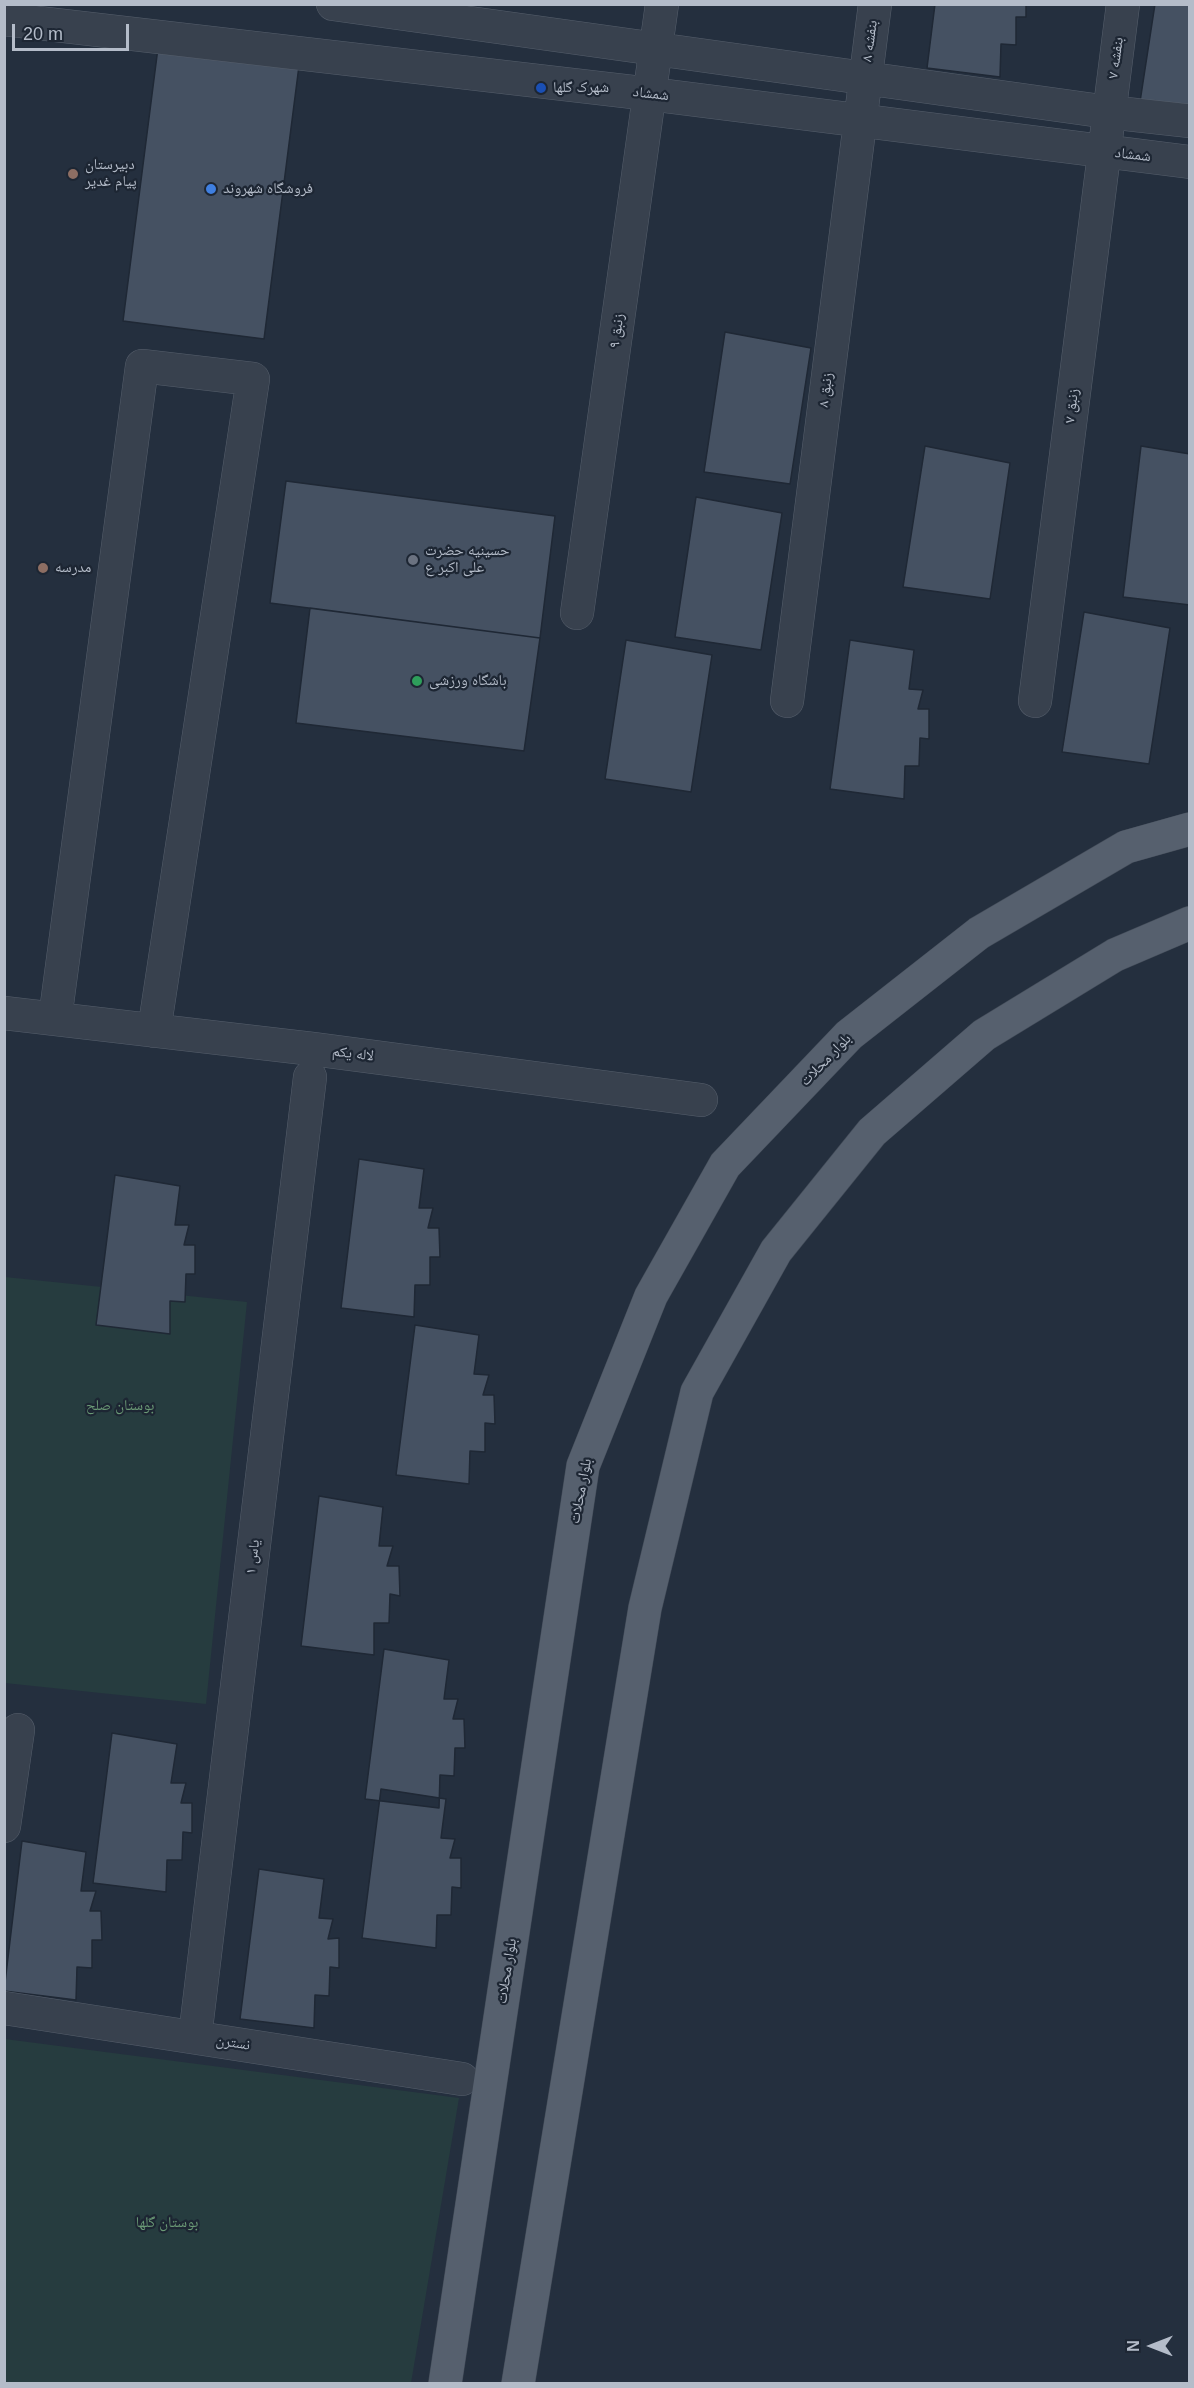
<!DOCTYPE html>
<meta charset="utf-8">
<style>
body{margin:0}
#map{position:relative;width:1194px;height:2388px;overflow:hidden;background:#242f3e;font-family:Arial,sans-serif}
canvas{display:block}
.frame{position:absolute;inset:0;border:6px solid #b4bcc9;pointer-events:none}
.north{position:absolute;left:1122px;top:2316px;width:60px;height:60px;-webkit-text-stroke:4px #1d2633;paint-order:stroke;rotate:270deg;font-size:16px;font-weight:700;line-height:24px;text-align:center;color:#b4bcc9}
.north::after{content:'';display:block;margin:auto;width:21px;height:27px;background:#b4bcc9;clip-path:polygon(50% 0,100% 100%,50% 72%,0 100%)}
.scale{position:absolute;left:12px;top:24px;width:117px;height:27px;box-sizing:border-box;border:3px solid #b4bcc9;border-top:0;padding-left:8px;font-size:18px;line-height:21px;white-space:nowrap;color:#b4bcc9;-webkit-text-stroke:4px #1d2633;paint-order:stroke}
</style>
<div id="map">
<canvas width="1194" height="2388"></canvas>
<div class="frame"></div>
<div class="north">N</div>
<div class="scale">20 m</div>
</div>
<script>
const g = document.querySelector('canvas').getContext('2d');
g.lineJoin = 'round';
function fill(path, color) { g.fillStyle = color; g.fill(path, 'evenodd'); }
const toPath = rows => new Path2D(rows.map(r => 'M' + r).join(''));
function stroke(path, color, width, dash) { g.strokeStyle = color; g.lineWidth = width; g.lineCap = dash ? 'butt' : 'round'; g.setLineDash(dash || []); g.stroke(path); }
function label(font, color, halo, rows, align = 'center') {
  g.font = font + ' Arial,"Noto Naskh Arabic",sans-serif'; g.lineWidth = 4.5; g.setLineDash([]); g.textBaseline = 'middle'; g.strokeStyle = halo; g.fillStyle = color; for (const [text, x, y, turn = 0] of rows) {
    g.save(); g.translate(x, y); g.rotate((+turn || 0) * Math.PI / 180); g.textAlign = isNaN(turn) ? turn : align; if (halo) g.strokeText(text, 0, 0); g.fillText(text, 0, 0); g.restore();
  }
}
fill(toPath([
 [5,1277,247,1302,206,1704,5,1683],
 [5,2039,459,2098,411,2383,5,2383]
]), '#263c3f');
const building = toPath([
 [935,4,1026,4,1026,17,1016,17,1016,45,1001,44,1000,77,927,68,935,4],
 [1155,4,1190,4,1190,135,1136,128,1155,4],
 [159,40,300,58,264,339,123,321,159,40],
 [725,332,811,348,790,484,704,472,725,332],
 [925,446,1010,463,990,599,903,587,925,446],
 [1141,446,1190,454,1190,605,1123,597,1141,446],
 [286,481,555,516,540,638,270,603,286,481],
 [696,497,782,513,761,650,675,637,696,497],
 [310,608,540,638,524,751,296,723,310,608],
 [1084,612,1170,628,1149,764,1062,752,1084,612],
 [626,640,712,655,691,792,605,779,626,640],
 [850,640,914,650,909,689,923,690,918,709,929,709,929,739,920,738,919,766,905,766,904,799,830,789,850,640],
 [359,1159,424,1169,419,1208,433,1208,428,1228,439,1228,440,1257,430,1257,430,1285,415,1285,414,1317,341,1308,359,1159],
 [115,1175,180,1186,175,1225,189,1225,184,1245,195,1245,195,1274,186,1274,185,1302,170,1301,170,1334,96,1325,115,1175],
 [415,1325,479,1335,474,1374,489,1375,483,1395,494,1395,495,1424,485,1423,485,1452,470,1451,469,1484,396,1475,415,1325],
 [319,1496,383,1507,379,1546,393,1546,387,1566,399,1566,400,1596,390,1594,389,1623,374,1623,374,1655,301,1646,319,1496],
 [384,1649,449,1660,444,1699,458,1699,453,1719,464,1719,465,1748,455,1748,454,1776,440,1775,439,1808,365,1799,384,1649],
 [112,1733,177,1744,171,1783,186,1783,181,1803,192,1803,192,1833,183,1832,182,1860,167,1860,166,1892,93,1883,112,1733],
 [381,1789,446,1799,441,1838,455,1839,450,1858,461,1858,461,1888,452,1887,451,1915,437,1915,436,1948,362,1938,381,1789],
 [22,1841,86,1852,81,1891,96,1891,90,1911,101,1911,102,1940,92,1940,92,1968,77,1967,76,2000,4,1991,22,1841],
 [259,1869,324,1879,319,1918,333,1919,328,1939,339,1938,339,1968,330,1967,329,1996,315,1995,314,2028,240,2019,259,1869]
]);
fill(building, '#455162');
stroke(building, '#1f2835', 1.5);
const minor = toPath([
 [333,4,1108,112,1190,121],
 [4,19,650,94,1190,162],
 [577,613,662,4],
 [787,701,875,4],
 [1035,701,1123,4],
 [4,1013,313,1049,701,1100],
 [55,1019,142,366,253,379,154,1031],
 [4,1826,18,1730],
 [4,2008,462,2079],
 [195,2037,310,1077]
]);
const major = toPath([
 [445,2384,583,1466,651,1296,725,1165,849,1035,979,933,1126,847,1190,829],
 [518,2384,645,1608,697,1392,776,1251,872,1132,984,1035,1115,955,1190,923]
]);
stroke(minor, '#565f6c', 34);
stroke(major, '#414a57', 34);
stroke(minor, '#38414e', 33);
stroke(major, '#56606e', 33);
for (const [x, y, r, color] of [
 [541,88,6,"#1a4fb4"],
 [73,174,6,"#8d6e63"],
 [211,189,6,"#3f7fe0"],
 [413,560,6,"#6b7280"],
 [43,568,6,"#8d6e63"],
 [417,681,6,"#2e9e5b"]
]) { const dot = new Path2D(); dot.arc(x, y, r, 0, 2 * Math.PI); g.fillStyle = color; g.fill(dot); stroke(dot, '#1d2633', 2); }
label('15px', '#b4bcc9', '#1d2633', [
 ["بنفشه ۸",870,41,-82],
 ["بنفشه ۷",1116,58,-82],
 ["شمشاد",651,94,7],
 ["شمشاد",1133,155,7],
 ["زنبق ۹",617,331,-82],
 ["زنبق ۸",826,390,-83],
 ["زنبق ۷",1072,406,-83],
 ["لاله یکم",353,1054,7],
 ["بلوار محلات",826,1060,-46],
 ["بلوار محلات",581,1491,-79],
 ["یاس ۱",253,1557,-83],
 ["بلوار محلات",507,1971,-81],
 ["نسترن",233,2043,9]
]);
label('15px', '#b4bcc9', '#1d2633', [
 ["شهرک گلها",553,88],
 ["دبیرستان",85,165],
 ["پیام غدیر",85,182],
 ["فروشگاه شهروند",223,189],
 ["حسینیه حضرت",425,551],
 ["علی اکبر ع",425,568],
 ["مدرسه",55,568],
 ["باشگاه ورزشی",429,681]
], 'left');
label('15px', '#6b9a76', '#1d2633', [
 ["بوستان صلح",120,1406],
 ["بوستان گلها",167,2223]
]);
</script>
